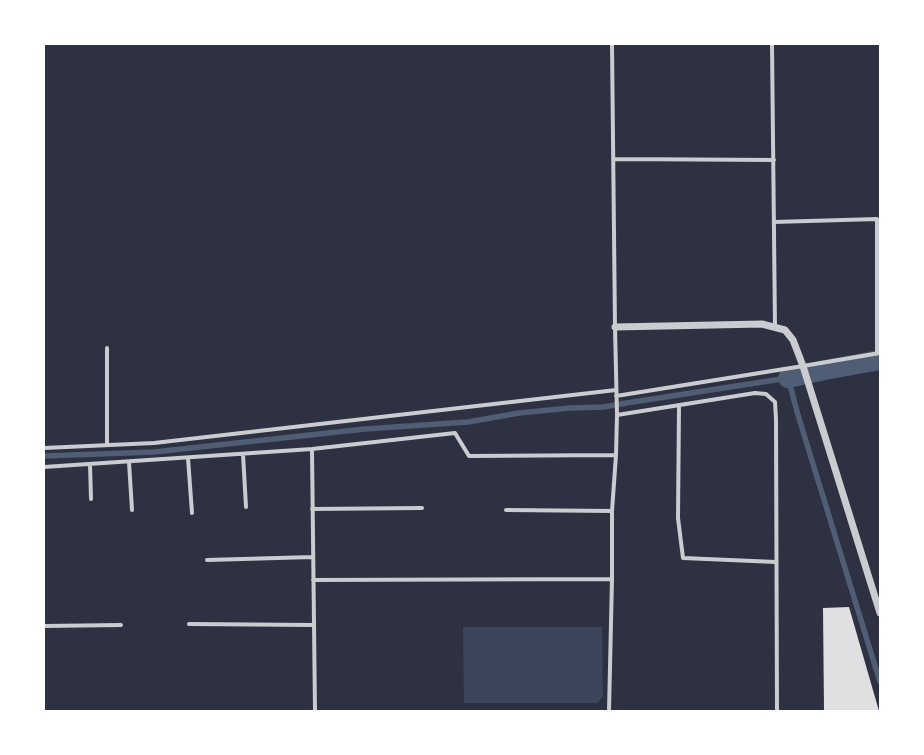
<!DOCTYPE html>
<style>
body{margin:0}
#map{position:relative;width:924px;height:755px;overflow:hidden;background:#2d3142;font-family:Helvetica,sans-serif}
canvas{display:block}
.frame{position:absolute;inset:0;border:45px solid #fff;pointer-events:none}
</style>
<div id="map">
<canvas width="924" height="755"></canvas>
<div class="frame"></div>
</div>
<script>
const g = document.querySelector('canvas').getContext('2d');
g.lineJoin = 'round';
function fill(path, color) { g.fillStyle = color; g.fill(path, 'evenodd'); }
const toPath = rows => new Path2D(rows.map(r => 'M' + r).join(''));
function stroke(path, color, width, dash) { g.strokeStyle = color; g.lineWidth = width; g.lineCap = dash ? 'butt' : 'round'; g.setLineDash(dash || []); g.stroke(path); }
fill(toPath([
 [463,627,602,627,603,697,597,703,464,703]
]), '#3c4559');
stroke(toPath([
 [44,456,154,452,365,429,468,422,519,413,570,408,603,407,633,402,788,378,798,415,880,682]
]), '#4f5d75', 5.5);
stroke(toPath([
 [788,378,825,370,880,360]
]), '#4f5d75', 20);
fill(toPath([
 [849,607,879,711,824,711,823,608]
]), '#e0e0e3');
stroke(toPath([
 [772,44,775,328],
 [613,159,774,160],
 [774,222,877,219,877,353],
 [107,348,107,445],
 [616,396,803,366,880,353],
 [679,406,678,518,683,558,776,562],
 [617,415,755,393,766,394,775,402,776,419,777,711],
 [44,448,154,443,616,390],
 [312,449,315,711],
 [243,454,246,507],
 [188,458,192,513],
 [129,462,132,510],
 [90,464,91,499],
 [44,467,312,449,455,433,469,456,616,455],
 [312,509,422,508],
 [506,510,612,511],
 [207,560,313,557],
 [313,580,612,579],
 [189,624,314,625],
 [44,626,121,625],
 [609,711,612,579,612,511,616,455,617,415,615,327,612,44]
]), '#caccd0', 4);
stroke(toPath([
 [615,327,762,324,785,330,793,340,803,366,880,613]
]), '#caccd0', 7);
</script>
